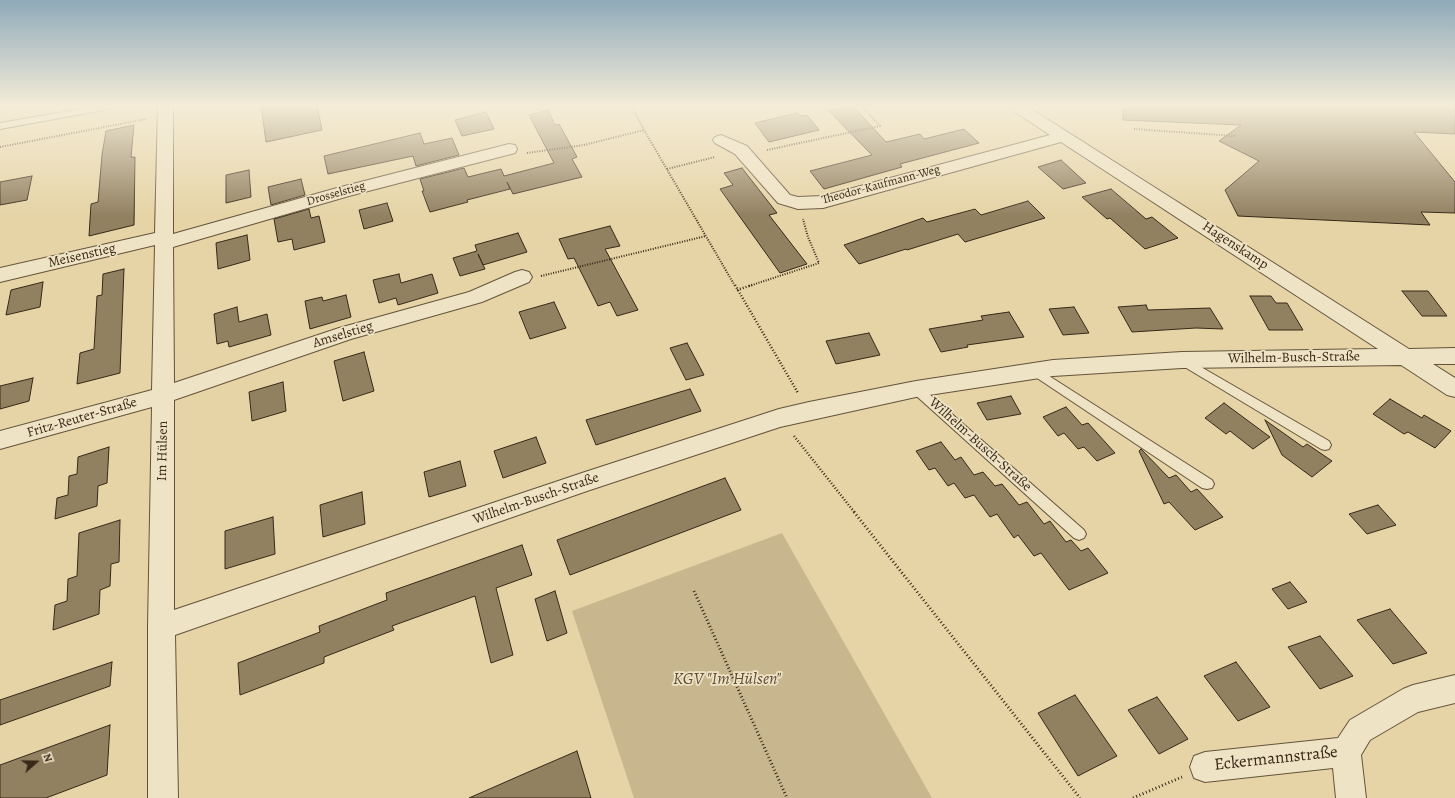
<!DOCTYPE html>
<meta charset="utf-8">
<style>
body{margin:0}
#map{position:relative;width:1455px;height:798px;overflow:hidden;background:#e6d4a6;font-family:Alegreya,serif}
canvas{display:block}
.north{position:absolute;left:16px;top:742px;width:40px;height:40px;-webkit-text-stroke:3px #efe3c5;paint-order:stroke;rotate:70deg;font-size:11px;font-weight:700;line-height:16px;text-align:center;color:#372817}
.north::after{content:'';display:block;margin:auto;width:14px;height:18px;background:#372817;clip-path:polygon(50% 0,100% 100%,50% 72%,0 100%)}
</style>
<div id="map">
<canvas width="1455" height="798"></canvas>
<div class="north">N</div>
</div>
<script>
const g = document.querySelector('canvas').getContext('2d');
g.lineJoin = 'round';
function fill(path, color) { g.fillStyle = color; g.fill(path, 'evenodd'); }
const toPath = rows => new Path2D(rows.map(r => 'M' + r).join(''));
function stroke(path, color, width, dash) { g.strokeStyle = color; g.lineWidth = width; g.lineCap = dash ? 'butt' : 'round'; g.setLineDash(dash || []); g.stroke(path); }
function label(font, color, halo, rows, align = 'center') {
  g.font = font + ' Alegreya,serif'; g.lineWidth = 3.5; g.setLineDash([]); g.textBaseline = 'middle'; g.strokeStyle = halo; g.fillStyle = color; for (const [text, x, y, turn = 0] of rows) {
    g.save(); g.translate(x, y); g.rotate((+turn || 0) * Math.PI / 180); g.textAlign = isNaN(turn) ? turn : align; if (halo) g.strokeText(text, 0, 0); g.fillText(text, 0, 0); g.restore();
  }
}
fill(toPath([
 [782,533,932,798,634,798,572,611]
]), '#c8b78e');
const building = toPath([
 [261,105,317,105,322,130,266,142,261,105],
 [852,105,886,142,920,134,924,139,964,129,979,143,900,164,902,167,824,189,810,171,872,155,829,111,852,105],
 [1123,105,1455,105,1455,134,1414,132,1455,182,1455,213,1421,212,1430,225,1238,216,1225,190,1259,161,1219,141,1241,125,1123,120,1123,105],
 [548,110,555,125,559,124,577,157,572,159,582,177,513,194,507,182,510,189,467,200,468,202,430,212,422,191,424,191,420,179,464,168,468,177,501,169,504,176,554,163,529,115,548,110],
 [486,112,494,129,462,136,455,120,486,112],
 [797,113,800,116,807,115,819,130,769,142,755,123,797,113],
 [134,125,131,157,135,157,134,225,89,236,91,204,98,202,102,155,106,131,134,125],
 [420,133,424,144,452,138,459,155,416,166,413,156,328,174,324,156,420,133],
 [1061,160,1086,183,1063,189,1038,167,1061,160],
 [742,168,777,213,769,215,807,264,780,273,720,189,733,185,724,173,742,168],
 [249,170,251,197,226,203,226,175,249,170],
 [32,176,27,200,0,205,0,182,32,176],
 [301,179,305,195,271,205,268,187,301,179],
 [1111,189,1146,219,1152,217,1178,238,1145,249,1110,218,1107,219,1082,197,1111,189],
 [1028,201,1045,218,965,242,958,234,907,250,906,249,859,264,844,245,923,218,927,222,975,209,981,215,1028,201],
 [387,203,393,221,364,229,359,210,387,203],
 [309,209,311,218,319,216,325,242,294,250,292,239,278,242,274,219,309,209],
 [610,226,620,246,605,249,638,310,617,316,610,302,598,306,574,258,568,259,559,239,610,226],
 [518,233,527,252,483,265,478,254,485,269,460,276,453,258,477,251,475,245,518,233],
 [247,235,250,260,218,269,216,243,247,235],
 [124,269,120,373,77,384,80,353,94,349,97,296,102,295,103,274,124,269],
 [399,274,401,283,432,274,438,293,398,305,396,298,379,303,373,280,399,274],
 [43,282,40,307,6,315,11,290,43,282],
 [1402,291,1428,291,1447,316,1422,316,1402,291],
 [346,295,351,317,310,329,305,301,322,297,323,301,346,295],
 [1250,296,1271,296,1276,303,1287,303,1303,330,1269,330,1250,296],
 [554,302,566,328,530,339,519,312,554,302],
 [1146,305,1148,310,1210,308,1223,329,1196,328,1132,332,1118,307,1146,305],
 [237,307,239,322,267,314,271,335,229,347,228,341,217,344,214,314,237,307],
 [1074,307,1089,333,1063,335,1049,309,1074,307],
 [1009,312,1024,337,967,345,968,347,941,352,929,329,983,320,981,316,1009,312],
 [869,333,880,355,836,364,826,341,869,333],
 [687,343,704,375,686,380,670,348,687,343],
 [364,352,374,391,343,401,334,361,364,352],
 [33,378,29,401,0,409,0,386,33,378],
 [283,382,286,411,252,421,249,392,283,382],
 [690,389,701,411,596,445,586,420,690,389],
 [1011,396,1021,414,987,420,977,403,1011,396],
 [1390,399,1422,418,1424,415,1451,431,1435,448,1408,432,1404,434,1373,414,1390,399],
 [1224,403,1270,437,1253,449,1230,431,1226,434,1205,418,1224,403],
 [1066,407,1082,425,1088,423,1115,453,1097,461,1084,447,1078,449,1064,433,1058,436,1043,417,1066,407],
 [1265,420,1303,447,1307,444,1332,461,1312,477,1282,455,1265,420],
 [536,437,546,463,503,478,494,451,536,437],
 [941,442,955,460,961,457,974,475,983,472,995,486,1002,484,1019,505,1027,502,1044,524,1050,521,1066,542,1071,540,1081,551,1088,548,1108,573,1069,590,1041,553,1034,556,1018,535,1014,538,997,514,990,517,974,495,965,498,954,483,948,486,935,468,929,470,916,451,941,442],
 [109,447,107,483,98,486,97,506,55,519,57,498,68,495,69,476,77,474,78,457,109,447],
 [1141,449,1169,478,1176,475,1191,492,1197,489,1223,517,1195,530,1169,502,1164,504,1139,451,1141,449],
 [460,461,466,486,429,497,424,472,460,461],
 [725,478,741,510,570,575,557,540,725,478],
 [362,492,365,524,323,537,320,505,362,492],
 [1378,505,1396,525,1367,534,1349,514,1378,505],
 [273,517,275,554,225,569,225,531,273,517],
 [120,520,119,562,111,564,110,586,100,590,99,614,53,630,55,605,67,601,68,579,77,576,79,533,120,520],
 [522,545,532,575,496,588,513,655,491,663,475,596,392,626,394,630,324,657,324,663,240,695,238,663,320,632,319,626,387,600,386,593,522,545],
 [1290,582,1307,602,1288,609,1272,589,1290,582],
 [555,591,567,633,547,641,535,599,555,591],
 [1390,609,1400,621,1427,653,1393,664,1357,620,1390,609],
 [1320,636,1353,676,1320,689,1288,647,1320,636],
 [112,662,110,686,0,725,0,700,112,662],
 [1236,662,1270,707,1238,721,1204,676,1236,662],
 [1075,695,1117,756,1078,776,1038,713,1075,695],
 [1157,697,1188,739,1159,754,1128,710,1157,697],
 [110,725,107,775,46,798,0,798,0,765,110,725],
 [577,751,591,798,469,798,526,773,577,751]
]);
fill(building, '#928161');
stroke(building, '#372817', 1);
const lane = toPath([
 [104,105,119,105,115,108,0,129,0,123,104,105],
 [1182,356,1329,441,1331,445,1329,449,1325,450,1321,449,1178,363,1176,360,1178,357,1182,356],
 [1035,367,1212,480,1214,484,1212,488,1207,489,1202,488,1031,374,1029,371,1031,368,1035,367],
 [916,384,920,386,1084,530,1086,534,1084,538,1079,540,1074,538,912,392,910,389,912,386,916,384]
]);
const street = toPath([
 [158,105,173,105,173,234,337,188,509,144,515,145,517,149,515,153,349,196,173,247,174,383,339,328,469,292,515,272,522,270,529,272,532,277,529,282,482,302,351,339,174,400,174,610,585,472,779,409,809,402,916,381,1053,360,1182,352,1378,349,1061,142,823,208,798,209,778,203,735,154,715,143,713,140,715,137,721,135,747,146,790,195,798,197,823,196,1050,135,1009,108,1007,105,1025,105,1409,349,1455,348,1455,364,1433,364,1455,378,1455,397,1447,395,1401,365,1182,368,1053,376,916,397,780,427,587,491,175,635,178,798,148,798,148,627,152,407,0,449,0,431,152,390,155,245,0,282,0,268,155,233,158,105],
 [1455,675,1455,703,1418,712,1370,740,1361,755,1366,798,1336,798,1333,768,1205,782,1194,778,1190,767,1194,756,1205,752,1338,738,1350,720,1403,689,1413,685,1455,675]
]);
stroke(lane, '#63533b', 2);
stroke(street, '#63533b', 2);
stroke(toPath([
 [631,105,644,130,735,286],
 [1134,129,1235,136],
 [0,147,146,119],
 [767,150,880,126,861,105],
 [527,153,584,145,644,130],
 [667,169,715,157],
 [541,276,706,236],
 [749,286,819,263,808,237,803,219]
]), '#372817', 2, [1, 1.5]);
stroke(toPath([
 [735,285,798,393],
 [737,290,752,285],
 [794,436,855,513]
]), '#372817', 2.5, [1, 2]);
stroke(toPath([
 [854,512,1080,798],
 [694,591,787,798],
 [1133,798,1182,777]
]), '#372817', 3, [1, 2.5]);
fill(lane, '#efe3c5');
fill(street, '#efe3c5');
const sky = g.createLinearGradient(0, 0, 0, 216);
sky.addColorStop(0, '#8faaba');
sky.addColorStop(0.49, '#f4ecd7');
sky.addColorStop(1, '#f4ecd700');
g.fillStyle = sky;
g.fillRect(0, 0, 1455, 216);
label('12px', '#372817', '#efe3c5', [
 ["Theodor-Kaufmann-Weg",881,185,-15],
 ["Drosselstieg",336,194,-16]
]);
label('14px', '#372817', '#efe3c5', [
 ["Hagenskamp",1235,246,33],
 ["Meisenstieg",82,256,-13],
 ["Amselstieg",343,335,-17],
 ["Wilhelm-Busch-Straße",1294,358,-1],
 ["Fritz-Reuter-Straße",82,418,-16],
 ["Wilhelm-Busch-Straße",980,445,42],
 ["Im Hülsen",163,451,-89],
 ["Wilhelm-Busch-Straße",536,499,-19]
]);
label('italic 17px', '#5b4c35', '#efe3c5', [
 ["KGV \"Im Hülsen\"",727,680]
]);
label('17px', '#372817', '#efe3c5', [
 ["Eckermannstraße",1276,759,-6]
]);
</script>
